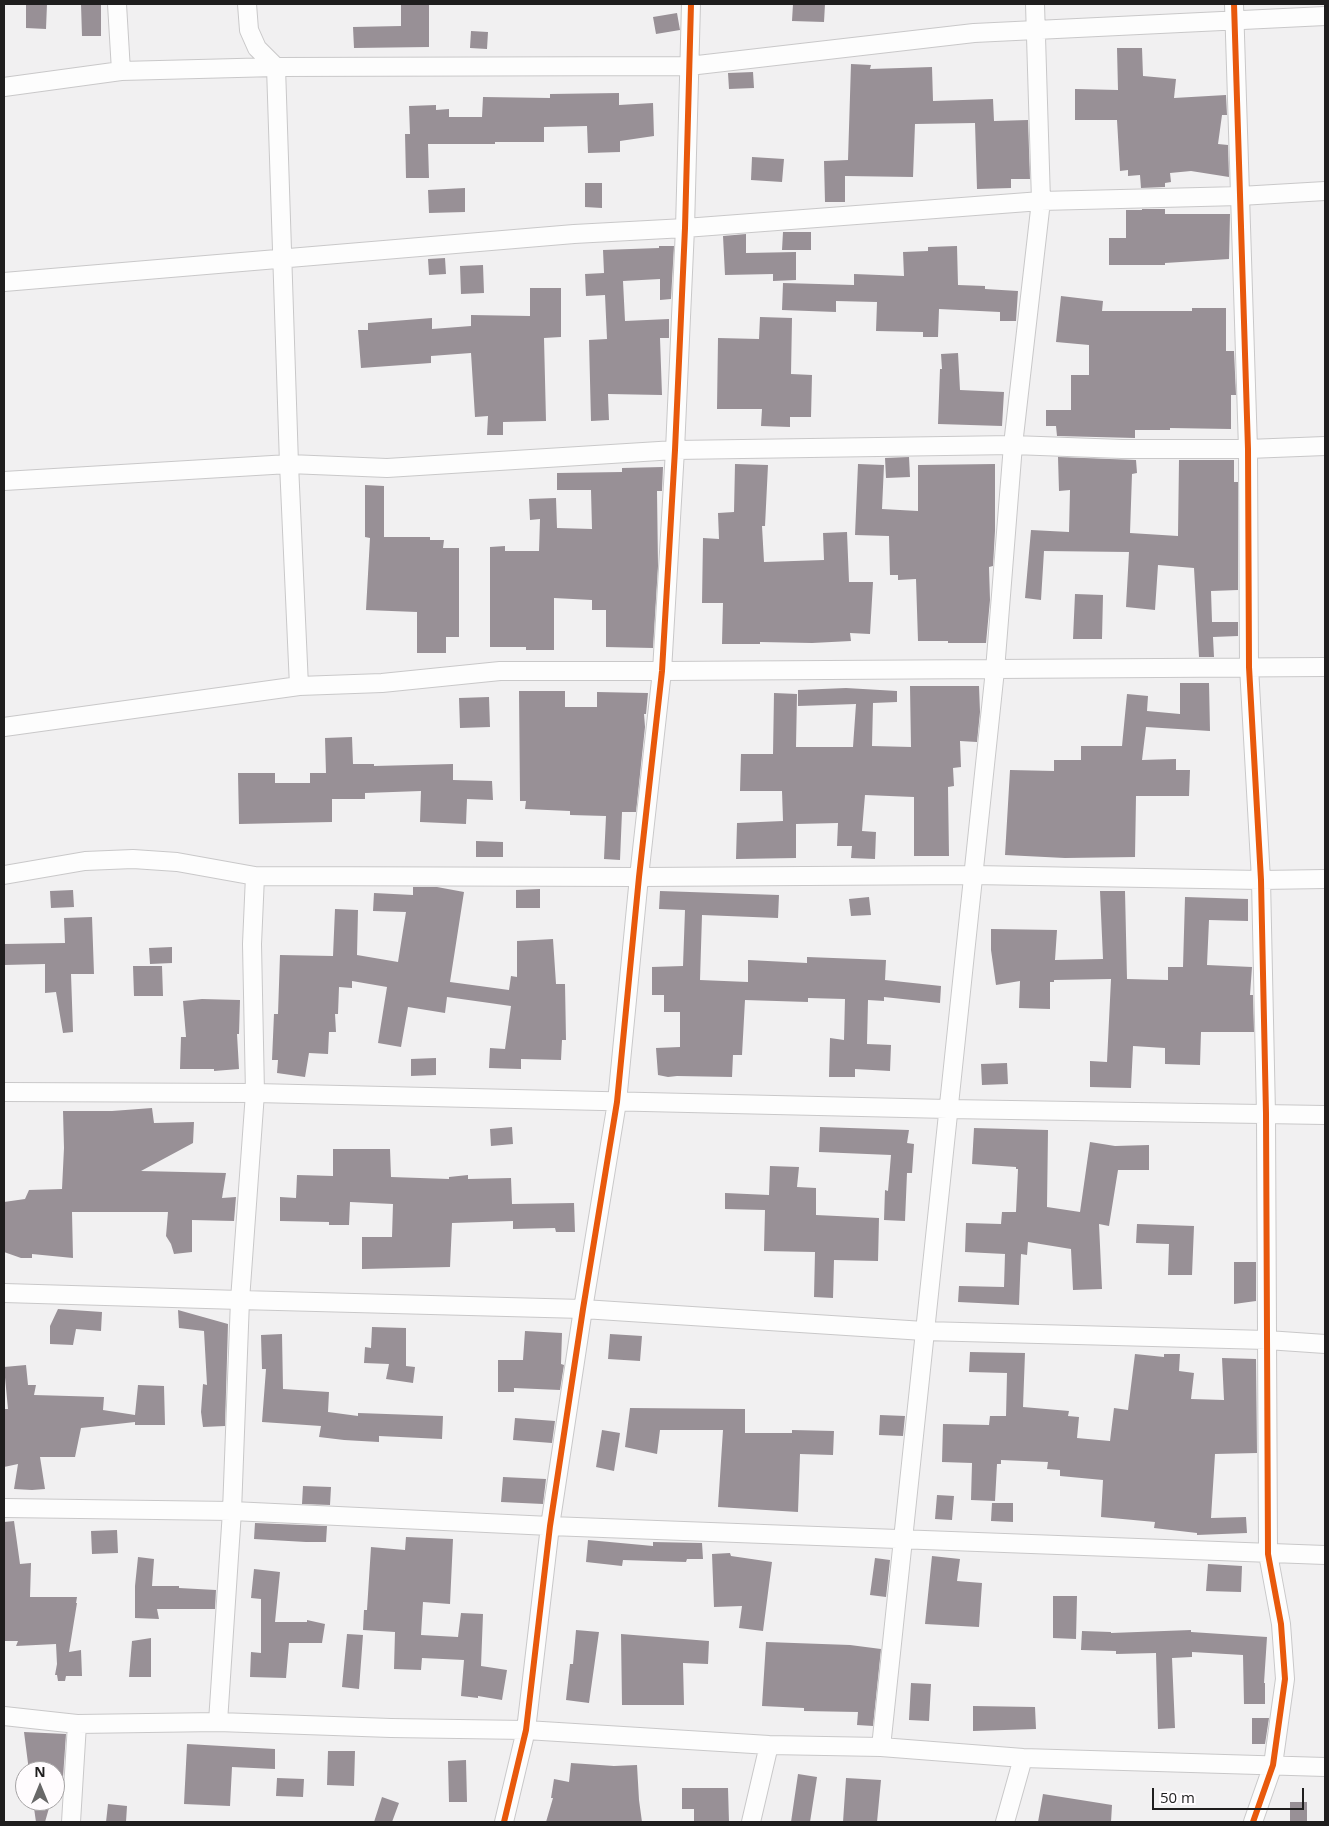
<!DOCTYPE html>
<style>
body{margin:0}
#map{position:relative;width:1329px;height:1826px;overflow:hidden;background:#f1f0f1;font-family:"Open Sans",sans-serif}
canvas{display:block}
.frame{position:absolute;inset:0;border:5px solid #1f1e1e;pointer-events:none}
.north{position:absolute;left:15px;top:1761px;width:50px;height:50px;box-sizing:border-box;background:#fffcfe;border:1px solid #a5a3a4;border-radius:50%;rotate:0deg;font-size:14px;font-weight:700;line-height:20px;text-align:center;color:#1f1e1e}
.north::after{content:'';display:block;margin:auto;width:18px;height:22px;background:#686868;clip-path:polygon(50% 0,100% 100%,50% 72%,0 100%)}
.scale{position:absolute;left:1152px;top:1788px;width:152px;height:22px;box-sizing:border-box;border:2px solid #1f1e1e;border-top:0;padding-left:6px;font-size:15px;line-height:18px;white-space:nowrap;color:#1f1e1e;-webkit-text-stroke:4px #fffcfe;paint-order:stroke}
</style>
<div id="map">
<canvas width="1329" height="1826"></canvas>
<div class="frame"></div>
<div class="north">N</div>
<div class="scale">50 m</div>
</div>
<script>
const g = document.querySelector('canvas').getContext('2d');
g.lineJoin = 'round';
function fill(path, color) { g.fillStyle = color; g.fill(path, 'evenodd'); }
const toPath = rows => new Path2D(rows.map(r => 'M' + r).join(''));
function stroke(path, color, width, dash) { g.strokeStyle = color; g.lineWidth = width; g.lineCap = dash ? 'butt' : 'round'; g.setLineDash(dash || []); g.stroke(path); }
fill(toPath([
 [26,4,47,4,46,29,26,28],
 [81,4,101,4,101,36,82,36],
 [401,4,429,4,429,47,354,48,353,27,401,26],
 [793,4,825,4,824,22,792,21],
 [677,13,680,30,656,34,653,17],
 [471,31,488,32,487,49,470,48],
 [1117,48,1142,48,1143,76,1176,79,1174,98,1226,95,1227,115,1222,115,1218,144,1228,145,1229,177,1191,171,1170,173,1171,182,1165,183,1165,187,1141,188,1140,175,1128,176,1128,170,1120,171,1117,120,1075,120,1075,89,1118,90],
 [851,64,871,65,870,69,932,67,933,101,993,99,994,121,1028,120,1030,179,1011,179,1011,188,977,189,975,123,915,124,913,177,845,176,845,202,825,202,824,161,848,160],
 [753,72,754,88,729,89,728,73],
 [619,93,619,105,653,103,654,136,620,141,620,152,588,153,587,126,544,127,544,142,495,142,495,144,428,144,429,178,406,178,405,134,410,134,409,106,436,105,436,110,449,109,449,117,482,117,483,97,550,98,550,94],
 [752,157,784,159,782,182,751,180],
 [585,183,602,183,602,208,585,207],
 [465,188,465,212,429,213,428,190],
 [1142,209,1165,209,1165,214,1230,214,1229,259,1165,263,1165,265,1109,265,1109,238,1126,238,1126,210,1142,210],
 [783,232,811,232,811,250,782,250],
 [746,234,746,253,796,252,796,280,773,281,773,274,725,275,723,236],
 [659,246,674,246,671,299,660,300,660,279,623,281,625,321,669,319,669,338,660,338,662,395,608,394,609,420,591,421,589,340,607,339,605,295,586,296,585,274,604,273,603,250,659,248],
 [957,246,958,285,985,286,985,289,1018,291,1016,321,1000,321,1000,312,939,309,938,337,923,337,923,332,876,331,877,302,836,301,836,312,782,310,783,283,854,285,854,274,904,276,903,252,928,251,928,247],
 [445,258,446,274,429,275,428,259],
 [483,265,484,293,461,294,460,266],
 [530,288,561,288,561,337,544,338,546,421,503,422,503,435,487,435,488,416,475,417,471,353,431,356,431,363,361,368,358,330,368,330,368,323,432,318,432,329,471,326,471,315,530,316],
 [1061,296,1103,301,1102,311,1192,311,1192,308,1226,308,1226,351,1234,351,1236,395,1231,395,1231,429,1170,428,1170,430,1135,430,1135,438,1057,436,1056,426,1046,426,1046,410,1071,410,1071,375,1089,375,1089,345,1056,342],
 [760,317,792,318,791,374,812,375,811,417,790,417,790,427,761,426,762,409,717,409,718,338,759,339],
 [958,353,960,390,1004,392,1002,426,938,424,940,369,942,369,941,354],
 [909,457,910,477,886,478,885,458],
 [1058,457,1136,460,1137,473,1132,474,1130,533,1178,536,1179,460,1234,460,1234,482,1238,482,1238,590,1211,591,1212,622,1238,622,1238,636,1213,637,1214,657,1199,657,1194,568,1158,565,1155,610,1126,607,1129,552,1044,551,1041,600,1025,598,1031,530,1069,532,1070,490,1059,491],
 [735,464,768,465,765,526,762,526,764,562,824,560,823,533,847,532,849,582,873,582,870,634,850,633,851,641,812,643,760,642,760,644,722,644,723,603,702,603,703,538,719,539,718,513,734,512],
 [858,464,884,465,882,509,918,511,918,465,995,464,995,531,993,566,989,567,990,600,986,643,948,643,948,641,918,641,916,579,898,580,898,575,890,575,889,536,855,535],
 [663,467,662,491,657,491,658,566,653,648,606,647,606,610,592,610,592,600,554,598,554,650,526,650,526,647,490,647,490,547,505,546,505,551,539,551,540,519,530,520,529,499,556,498,557,528,592,529,591,490,557,490,557,473,622,472,622,468],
 [365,485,384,486,384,537,430,537,430,540,444,540,443,548,459,548,459,637,446,637,446,653,417,653,417,612,366,610,370,538,365,537],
 [1075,594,1103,595,1102,639,1073,639],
 [1180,683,1209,683,1210,731,1146,727,1142,760,1176,759,1176,770,1190,770,1189,796,1136,796,1135,857,1065,858,1005,855,1010,770,1054,771,1054,760,1081,760,1081,746,1122,746,1127,694,1148,696,1147,711,1180,714],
 [910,686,979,686,980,712,977,742,960,741,961,767,953,768,954,786,948,787,949,856,914,856,914,797,865,795,862,831,876,832,875,859,851,858,852,846,837,846,838,823,796,824,796,858,736,859,737,823,783,821,782,791,740,791,741,754,773,754,774,693,797,694,796,747,853,747,856,704,798,706,798,690,846,688,897,691,897,702,873,703,872,746,911,747],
 [519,691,565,691,565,707,597,707,597,692,648,693,646,714,644,714,645,727,636,812,622,812,620,860,604,859,606,816,570,815,570,811,525,809,526,801,520,801],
 [489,697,490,727,460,728,459,698],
 [352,737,353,764,374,764,374,766,453,764,453,780,492,781,493,800,467,799,466,824,420,822,421,791,365,793,365,799,332,799,332,822,239,824,238,773,275,773,275,783,310,783,310,773,326,773,325,738],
 [476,841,503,842,503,857,476,857],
 [413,887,437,887,464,892,450,982,509,990,511,976,517,977,517,941,553,939,556,984,565,984,566,1040,562,1040,561,1060,521,1059,521,1069,489,1068,490,1048,505,1049,511,1006,447,997,445,1013,408,1007,401,1047,378,1043,387,987,352,981,352,988,339,987,338,1014,335,1014,336,1032,329,1032,328,1054,309,1053,305,1077,277,1073,278,1060,272,1060,274,1014,278,1014,280,955,333,956,335,909,358,910,357,955,398,962,406,912,373,911,374,893,413,895],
 [540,889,540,908,516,908,516,890],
 [73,890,74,907,51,908,50,891],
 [660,891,779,895,778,918,702,915,700,980,748,982,748,960,807,963,807,957,886,960,885,980,941,986,940,1003,884,997,884,1001,868,1000,867,1044,891,1045,890,1071,855,1069,855,1077,829,1077,830,1038,844,1040,845,999,808,998,808,1002,745,1000,742,1055,733,1055,732,1077,677,1076,668,1077,658,1075,656,1048,680,1047,680,1012,664,1012,664,995,652,995,652,967,683,966,685,910,659,909],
 [1100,891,1125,891,1127,979,1168,980,1168,967,1183,967,1185,897,1248,899,1248,921,1209,920,1207,965,1252,967,1250,995,1253,995,1254,1032,1201,1032,1200,1065,1165,1064,1165,1048,1133,1046,1131,1088,1090,1087,1090,1061,1107,1062,1111,979,1054,980,1054,982,1050,982,1050,1009,1019,1008,1020,981,996,985,991,950,991,929,1057,930,1055,960,1103,959],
 [869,897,871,915,851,916,849,899],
 [92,917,94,974,71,974,73,1032,63,1033,56,992,45,993,45,964,4,965,4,944,65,943,64,918],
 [172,947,172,963,150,964,149,948],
 [133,966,162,966,163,996,134,996],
 [202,999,240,1000,239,1034,237,1034,239,1069,214,1071,214,1069,180,1069,181,1037,186,1037,183,1001],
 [436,1058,436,1075,411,1076,411,1059],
 [1007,1063,1008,1084,982,1085,981,1064],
 [152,1108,154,1123,194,1122,193,1143,141,1171,226,1173,222,1198,236,1197,234,1221,192,1220,192,1252,174,1254,171,1244,166,1236,168,1212,72,1212,73,1258,32,1254,32,1258,21,1258,4,1252,4,1202,25,1199,29,1190,62,1189,64,1148,63,1111,112,1111],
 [512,1127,513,1144,491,1146,490,1129],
 [820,1127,909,1130,907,1143,914,1144,912,1173,907,1173,905,1221,884,1220,885,1190,888,1191,891,1155,819,1152],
 [974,1128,1048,1130,1047,1207,1080,1212,1090,1142,1115,1146,1149,1145,1149,1170,1118,1170,1109,1226,1099,1224,1102,1289,1073,1290,1071,1249,1028,1242,1027,1255,1021,1254,1019,1305,958,1302,959,1286,1004,1287,1005,1254,965,1252,966,1223,1001,1224,1002,1212,1016,1212,1018,1169,1016,1169,1016,1167,972,1164],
 [333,1149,390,1149,391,1177,449,1179,449,1177,468,1175,468,1179,511,1178,512,1204,574,1203,575,1232,556,1232,555,1228,513,1229,513,1221,452,1223,450,1267,362,1269,362,1237,392,1237,393,1204,350,1202,349,1225,329,1225,329,1222,280,1221,280,1197,296,1198,297,1175,333,1176],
 [770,1166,799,1167,797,1187,816,1188,816,1215,879,1218,878,1261,834,1260,833,1298,814,1297,815,1252,764,1251,765,1210,725,1209,725,1193,769,1195],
 [1137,1224,1194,1226,1192,1275,1168,1275,1169,1244,1136,1243],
 [1234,1262,1256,1262,1256,1301,1234,1304],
 [58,1309,102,1312,101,1331,76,1329,73,1345,50,1344,50,1326],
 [178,1310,228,1324,225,1426,203,1427,201,1412,203,1384,207,1385,204,1331,179,1328],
 [372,1327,406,1328,406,1366,415,1367,413,1383,386,1379,389,1364,364,1363,365,1347,371,1348],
 [525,1331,562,1333,561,1364,564,1365,560,1390,514,1388,514,1392,498,1392,498,1360,523,1360],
 [282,1334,283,1389,329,1392,328,1412,358,1416,358,1413,443,1416,442,1439,379,1436,379,1442,344,1440,319,1437,321,1426,262,1422,266,1369,262,1369,261,1335],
 [610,1334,642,1336,640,1361,608,1359],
 [970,1352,1025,1353,1023,1407,1069,1411,1068,1416,1079,1417,1077,1438,1110,1441,1114,1408,1128,1410,1135,1354,1164,1357,1164,1354,1180,1354,1179,1371,1194,1373,1191,1399,1224,1400,1222,1358,1256,1359,1257,1453,1215,1454,1211,1518,1246,1517,1247,1533,1197,1535,1197,1533,1154,1528,1155,1522,1101,1517,1103,1480,1060,1476,1060,1470,1047,1469,1048,1462,1001,1460,1001,1464,997,1464,995,1501,971,1500,972,1463,942,1462,943,1424,989,1425,990,1416,1006,1416,1007,1373,969,1372],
 [26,1365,28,1385,36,1385,34,1395,104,1397,103,1410,135,1415,138,1385,164,1386,165,1425,135,1425,135,1422,81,1428,75,1457,40,1457,45,1489,32,1490,14,1489,18,1464,4,1467,4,1409,8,1409,4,1367],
 [630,1408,745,1409,745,1433,792,1433,792,1430,834,1431,833,1455,800,1454,798,1512,718,1507,723,1430,660,1430,657,1454,625,1447],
 [880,1415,905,1416,903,1436,879,1435],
 [515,1418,555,1421,552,1443,513,1440],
 [602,1430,620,1433,614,1471,596,1467],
 [503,1477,546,1479,543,1504,501,1502],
 [303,1486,331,1487,330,1505,302,1504],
 [937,1495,954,1496,952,1520,935,1519],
 [992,1503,1013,1503,1013,1522,991,1521],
 [14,1521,20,1564,31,1563,30,1597,77,1597,76,1603,77,1603,69,1652,81,1650,82,1676,66,1676,65,1681,58,1681,57,1675,55,1675,57,1664,56,1644,16,1646,18,1641,4,1641,4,1522],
 [255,1523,327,1526,326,1542,306,1542,254,1539],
 [117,1530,118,1553,92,1554,91,1531],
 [406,1537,453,1539,450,1604,423,1602,421,1635,458,1637,461,1613,483,1614,481,1666,507,1670,502,1700,478,1696,478,1698,461,1696,464,1660,422,1658,421,1670,394,1669,395,1632,363,1630,364,1610,367,1610,371,1547,405,1550],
 [588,1540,653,1546,653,1542,702,1543,703,1559,687,1559,686,1562,623,1560,622,1566,586,1562],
 [730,1553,731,1556,772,1562,763,1631,739,1628,742,1606,714,1607,712,1554],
 [932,1556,960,1559,957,1581,982,1583,979,1627,925,1624],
 [138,1557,154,1559,152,1586,179,1586,179,1588,216,1590,215,1609,157,1609,159,1619,135,1618,135,1586],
 [875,1558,890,1560,886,1597,870,1595],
 [1208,1564,1242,1566,1241,1592,1206,1591],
 [254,1569,280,1572,275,1622,307,1622,307,1620,325,1624,322,1643,289,1643,286,1678,250,1677,251,1652,261,1653,261,1599,251,1598],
 [1053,1596,1077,1596,1076,1639,1053,1638],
 [576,1630,599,1632,589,1703,566,1700,570,1664,573,1664],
 [1191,1630,1191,1632,1267,1637,1264,1683,1265,1683,1265,1704,1244,1704,1243,1655,1192,1652,1192,1657,1172,1658,1175,1728,1158,1729,1156,1653,1116,1654,1116,1651,1081,1650,1082,1631,1111,1632,1111,1633],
 [347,1634,363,1635,359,1689,342,1687],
 [621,1634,709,1641,708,1664,683,1663,684,1705,622,1705],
 [151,1638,151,1677,129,1677,132,1641],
 [766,1642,850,1645,881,1649,873,1726,857,1725,858,1712,804,1711,804,1708,762,1706],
 [911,1683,931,1684,929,1721,909,1720],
 [973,1706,1035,1707,1036,1729,973,1731],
 [1252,1718,1269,1718,1265,1744,1252,1744],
 [24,1732,66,1734,62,1792,55,1792,55,1771,29,1771],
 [187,1744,275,1749,275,1769,232,1767,230,1806,184,1804],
 [328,1751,355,1751,354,1786,327,1785],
 [466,1760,467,1802,449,1802,448,1761],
 [571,1763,614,1766,637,1765,639,1800,642,1822,546,1822,553,1798,551,1798,554,1779,569,1782],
 [798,1774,817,1777,810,1822,791,1822],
 [277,1778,304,1779,303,1797,276,1796],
 [846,1778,881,1780,877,1822,843,1822],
 [682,1788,728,1788,729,1822,694,1822,694,1809,682,1809],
 [1043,1794,1112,1805,1111,1822,1038,1822],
 [382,1797,399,1803,392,1822,374,1822],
 [33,1801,51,1801,45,1822,36,1822],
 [1290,1802,1307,1802,1307,1822,1290,1822],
 [108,1804,127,1806,126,1822,106,1822]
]), '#989096');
const minor = toPath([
 [117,4,121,71,276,67,689,66,974,33,1325,16],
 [247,4,249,30,257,48,276,67,289,464,299,686],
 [1234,4,1248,449,1249,667,1261,880,1266,1114,1268,1554,1281,1624,1285,1679,1273,1765,1253,1822],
 [4,87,121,71],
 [4,282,574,234,685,228,1041,201,1240,196,1325,191],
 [4,481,289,464,387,468,675,450,1013,445,1122,449,1248,449,1325,446],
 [4,727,299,686,382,683,500,671,662,671,1325,667],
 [4,875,85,861,133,859,177,862,255,876,639,877,973,875,1261,880,1325,879],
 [4,1092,255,1093,948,1109,1325,1115],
 [4,1293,240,1300,583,1309,924,1331,1267,1340,1325,1344],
 [4,1508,232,1511,550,1526,1325,1555],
 [4,1716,77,1724,218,1722,391,1728,526,1730,769,1745,881,1747,1023,1758,1325,1767],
 [218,1722,232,1511,240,1300,255,1093,252,944,255,876],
 [881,1747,995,670,1013,445,1041,201,1035,4],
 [71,1822,77,1724],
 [504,1822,526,1730,550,1526,583,1309,617,1102,639,877,662,671,675,450,685,228,691,4],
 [751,1822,769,1745],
 [1005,1822,1023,1758]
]);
stroke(minor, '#c9c8c9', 20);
stroke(minor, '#fdfdfd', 18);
stroke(toPath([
 [1234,4,1248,449,1249,667,1261,880,1266,1114,1268,1554,1281,1624,1285,1679,1273,1765,1253,1822],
 [504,1822,526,1730,550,1526,583,1309,617,1102,639,877,662,671,675,450,685,228,691,4]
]), '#e8590c', 6);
</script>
